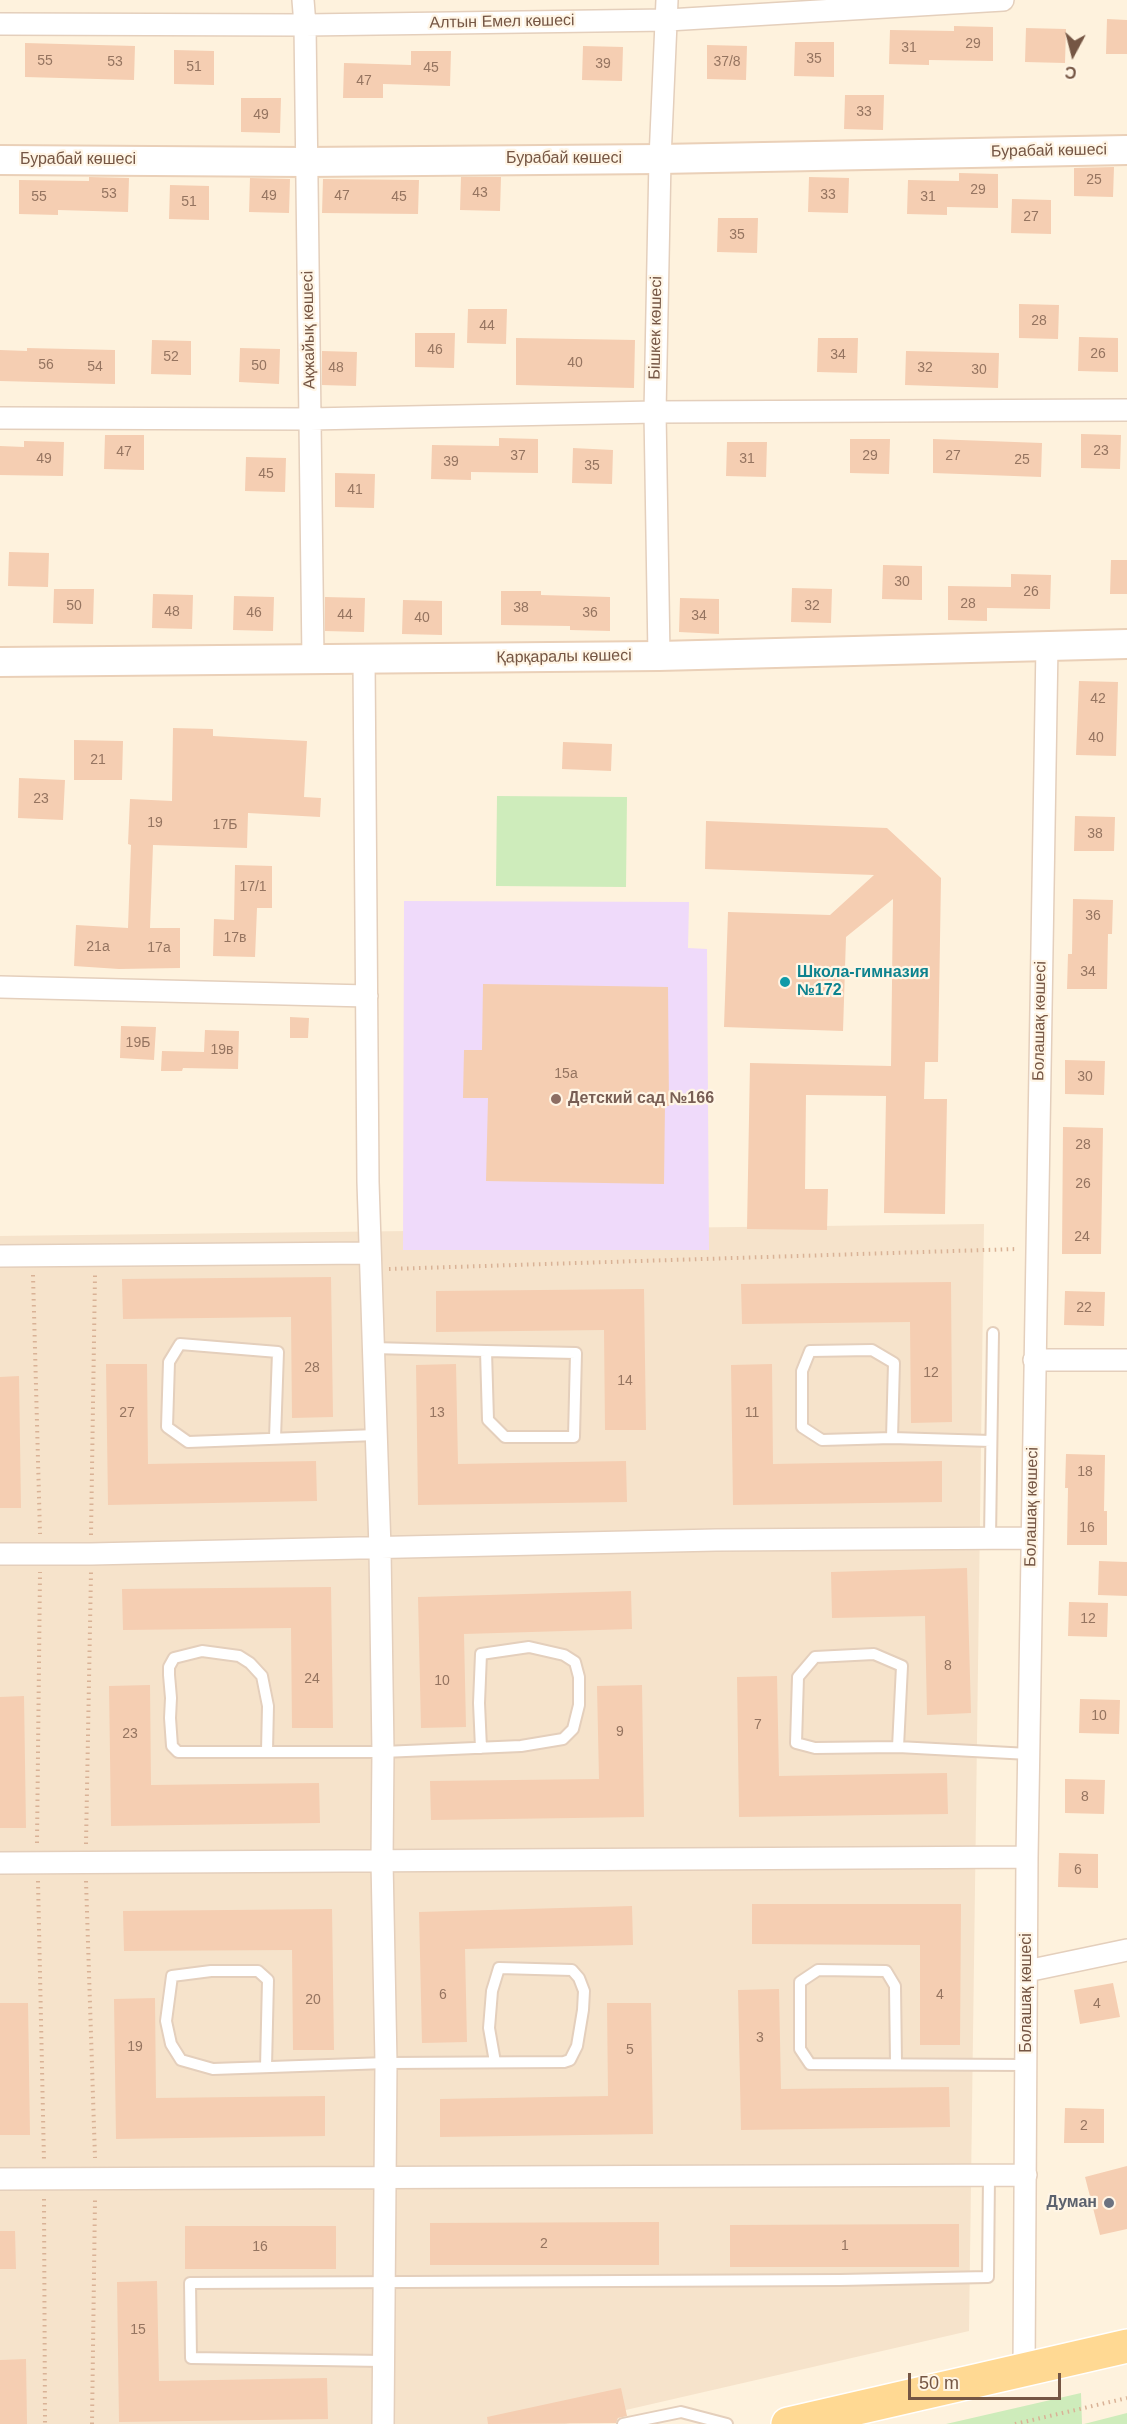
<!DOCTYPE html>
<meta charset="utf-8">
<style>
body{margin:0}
#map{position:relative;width:1127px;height:2424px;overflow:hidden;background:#fef2dd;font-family:Helvetica,sans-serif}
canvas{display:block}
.north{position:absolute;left:1043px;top:24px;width:60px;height:60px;-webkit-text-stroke:4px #fff5e5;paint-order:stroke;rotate:187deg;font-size:16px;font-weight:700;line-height:24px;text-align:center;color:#755644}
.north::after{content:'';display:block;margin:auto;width:21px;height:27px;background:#755644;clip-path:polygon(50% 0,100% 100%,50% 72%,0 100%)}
.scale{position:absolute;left:908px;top:2373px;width:153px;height:27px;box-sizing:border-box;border:3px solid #755644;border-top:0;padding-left:8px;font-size:18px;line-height:21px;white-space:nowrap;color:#755644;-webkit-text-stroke:4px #fff5e5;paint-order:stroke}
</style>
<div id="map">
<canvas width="1127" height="2424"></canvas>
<div class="north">С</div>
<div class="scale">50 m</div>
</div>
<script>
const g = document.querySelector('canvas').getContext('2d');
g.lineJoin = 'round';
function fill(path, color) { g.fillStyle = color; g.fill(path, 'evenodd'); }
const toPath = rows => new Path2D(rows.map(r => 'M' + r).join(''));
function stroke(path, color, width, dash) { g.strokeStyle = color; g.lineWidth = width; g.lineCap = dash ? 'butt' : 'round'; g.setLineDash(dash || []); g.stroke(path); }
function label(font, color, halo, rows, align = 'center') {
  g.font = font + ' Helvetica,sans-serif'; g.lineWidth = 4.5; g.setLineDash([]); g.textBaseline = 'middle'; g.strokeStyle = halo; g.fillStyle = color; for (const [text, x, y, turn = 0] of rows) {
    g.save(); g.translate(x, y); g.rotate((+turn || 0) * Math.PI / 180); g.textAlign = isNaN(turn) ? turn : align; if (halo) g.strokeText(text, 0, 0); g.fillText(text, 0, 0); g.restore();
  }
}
fill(toPath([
 [984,1224,969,2331,565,2424,0,2424,0,1236]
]), '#f6e3cb');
fill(toPath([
 [404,901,689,902,688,948,707,949,709,1250,403,1250]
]), '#efdafa');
fill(toPath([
 [497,796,627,797,626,887,496,886],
 [1081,2393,1082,2424,946,2424],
 [1127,2413,1127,2424,1084,2424]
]), '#ceecbb');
fill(toPath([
 [1107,19,1127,20,1127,54,1106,54],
 [954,26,993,27,993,61,929,60,929,65,889,64,890,30,954,31],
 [1026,28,1066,29,1065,63,1025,62],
 [795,42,834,42,834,77,794,76],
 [25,43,135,46,134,80,25,77],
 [707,45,747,46,746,80,707,79],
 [583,46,623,47,622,81,582,80],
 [174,50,214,51,214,85,174,84],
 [411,51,451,51,450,86,383,84,383,98,343,98,344,63,411,65],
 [845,95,884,95,883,130,844,129],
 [241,98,281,98,280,133,241,132],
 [1114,167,1113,197,1074,196,1074,168],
 [959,173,998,174,998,208,947,207,947,215,907,214,908,180,959,181],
 [89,177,129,178,128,212,58,210,58,215,19,214,19,180,89,181],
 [461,177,501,177,500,211,460,210],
 [809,177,849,178,848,213,808,212],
 [250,178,290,179,289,213,249,212],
 [323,179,419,180,418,214,322,213],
 [170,185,209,186,209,220,169,219],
 [1012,199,1051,200,1051,234,1011,233],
 [718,218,758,218,757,253,717,252],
 [1019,304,1059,305,1058,339,1019,338],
 [468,309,507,309,506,344,467,343],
 [415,333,455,333,454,368,415,367],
 [1079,337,1118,338,1118,372,1078,371],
 [516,338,635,340,634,388,516,385],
 [818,338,858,338,857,373,817,372],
 [152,340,191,341,191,375,151,374],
 [27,348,115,350,115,384,0,381,0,350,27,351],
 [240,348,280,349,279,384,239,382],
 [322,351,357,352,356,386,322,385],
 [906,351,999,353,998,388,905,385],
 [1081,434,1121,435,1120,469,1081,468],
 [105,435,144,435,144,470,104,469],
 [499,438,538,439,538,473,471,472,471,480,431,479,432,445,499,446],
 [850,439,890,439,889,474,850,473],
 [933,439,1042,443,1041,477,933,473],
 [24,441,64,442,63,476,0,475,0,446,24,447],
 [727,442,767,442,766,477,726,476],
 [573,448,613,450,612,484,572,483],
 [246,457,286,458,285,492,245,491],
 [335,473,375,474,374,508,335,507],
 [9,552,49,553,48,587,8,586],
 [1111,560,1127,560,1127,594,1110,594],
 [883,565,922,566,922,600,882,599],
 [1011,574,1051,575,1050,609,987,608,987,621,948,620,948,586,1011,587],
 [792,588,832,589,831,623,791,622],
 [54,589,94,589,93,624,53,623],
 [501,591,541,591,541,595,610,597,610,631,570,630,570,626,501,625],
 [153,594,193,595,192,629,152,628],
 [234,596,274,597,273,631,233,630],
 [325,597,365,598,364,632,325,631],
 [680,598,719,599,719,634,679,632],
 [403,600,442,601,442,635,402,634],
 [1079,681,1118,682,1116,756,1076,755],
 [173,728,213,729,213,736,307,741,304,797,321,798,320,817,248,813,247,848,153,845,150,928,180,928,180,968,119,969,74,966,76,925,128,928,131,845,128,844,130,799,172,801],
 [74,740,123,741,122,780,74,780],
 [563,742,612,744,611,771,562,769],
 [19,778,65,780,63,820,18,818],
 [1075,816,1115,817,1114,851,1074,851],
 [706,821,887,828,941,878,938,1062,925,1062,924,1099,947,1099,945,1214,884,1213,886,1096,806,1095,805,1189,828,1189,827,1230,747,1229,750,1063,891,1066,893,899,846,937,843,1031,724,1027,728,912,830,915,874,875,705,869],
 [235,865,272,866,272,908,257,908,255,957,213,956,214,919,234,920],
 [1073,899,1113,900,1112,934,1108,934,1107,989,1067,989,1068,954,1072,954],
 [483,984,668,987,669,1106,665,1106,664,1184,486,1181,488,1098,463,1098,464,1050,482,1050],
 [290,1017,309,1018,308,1038,290,1038],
 [121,1026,156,1027,154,1060,120,1058],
 [205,1030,239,1031,238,1069,183,1068,182,1071,161,1071,162,1051,204,1052],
 [1065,1060,1105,1061,1104,1095,1065,1094],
 [1063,1127,1103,1128,1101,1254,1062,1254],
 [331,1277,333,1417,292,1418,291,1317,123,1319,122,1279],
 [951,1282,952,1422,911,1423,910,1322,742,1324,741,1284],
 [644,1289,646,1430,605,1430,604,1330,436,1332,436,1291],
 [1065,1291,1105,1292,1104,1326,1064,1325],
 [106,1364,147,1364,148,1464,316,1461,317,1501,108,1505],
 [456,1364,458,1464,626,1461,627,1502,418,1505,416,1365],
 [772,1364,773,1464,942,1461,942,1502,733,1505,731,1365],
 [19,1376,21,1508,0,1508,0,1377],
 [1066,1454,1105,1455,1104,1511,1107,1511,1107,1545,1067,1545,1068,1488,1065,1488],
 [1099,1561,1127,1562,1127,1596,1098,1595],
 [967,1568,971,1713,927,1715,925,1616,832,1618,831,1572],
 [331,1587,333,1728,292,1728,291,1628,123,1630,122,1589],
 [631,1591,632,1629,464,1634,466,1727,421,1728,418,1597],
 [1069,1602,1108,1603,1107,1637,1068,1636],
 [777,1676,779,1776,947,1773,948,1814,739,1817,737,1677],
 [150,1685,151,1785,319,1783,320,1823,111,1826,109,1686],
 [642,1685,644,1817,431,1820,430,1781,599,1779,597,1686],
 [24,1696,26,1828,0,1828,0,1697],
 [1080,1699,1120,1700,1119,1734,1079,1733],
 [1065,1779,1105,1780,1104,1814,1065,1813],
 [1059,1853,1098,1854,1098,1888,1058,1887],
 [752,1904,961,1904,960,2045,920,2045,920,1945,752,1944],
 [632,1906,633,1945,465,1949,467,2042,422,2043,419,1912],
 [332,1909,334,2050,293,2050,292,1950,124,1951,123,1911],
 [1113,1983,1120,2017,1080,2024,1074,1990],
 [779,1989,781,2089,949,2087,950,2127,741,2130,738,1990],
 [155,1998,156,2098,325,2096,325,2136,116,2139,114,1999],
 [0,2003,28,2003,30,2135,0,2135],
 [607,2003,651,2003,653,2134,440,2137,440,2099,608,2096],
 [1065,2108,1104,2109,1104,2143,1064,2143],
 [1127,2166,1127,2229,1100,2235,1085,2177],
 [659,2222,659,2265,430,2265,430,2223],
 [959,2224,959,2267,730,2267,730,2225],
 [185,2226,336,2226,336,2269,185,2269],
 [0,2231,15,2231,16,2269,0,2269],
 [157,2281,159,2381,327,2378,328,2419,119,2422,117,2282],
 [26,2359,27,2424,0,2424,0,2360],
 [621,2388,627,2416,618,2418,616,2423,488,2424,487,2417]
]), '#f5ceb2');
const lane = toPath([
 [373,1348,486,1351,576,1353,574,1437,505,1437,488,1420,486,1351],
 [275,1438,278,1352,180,1344,169,1362,167,1427,188,1442,376,1435],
 [892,1438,894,1363,872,1350,810,1351,802,1371,802,1427,822,1440,892,1438,991,1441],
 [990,1538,993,1333],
 [898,1747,902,1666,874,1654,815,1657,798,1677,796,1743,815,1748,898,1747,1029,1754],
 [267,1751,268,1706,262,1676,250,1663,239,1656,202,1651,174,1658,169,1667,169,1675,171,1698,170,1718,172,1746,178,1752,383,1752,521,1746,563,1739,573,1729,579,1705,579,1677,575,1662,564,1655,529,1647,481,1654,479,1703,481,1748],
 [896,2063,895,1986,886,1971,818,1970,800,1982,800,2049,810,2064,1027,2065],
 [266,2067,268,1980,258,1971,211,1971,172,1976,166,2021,171,2044,181,2060,213,2069,386,2063,564,2062,570,2060,577,2046,583,2010,584,1991,579,1978,572,1970,499,1968,492,1991,489,2028,495,2062],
 [383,2361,191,2358,190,2283,840,2280,988,2277,989,2176],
 [623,2424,681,2412,727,2424]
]);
const street = toPath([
 [303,0,305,25,313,659],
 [0,24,305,25,668,20,1003,0],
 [0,418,310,419,655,412,1127,410],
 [659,656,655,412,660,159,667,0],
 [364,660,368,1182,380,1549,383,1752,382,1861,386,2063,383,2424],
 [0,987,367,996],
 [0,1256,370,1253],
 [1034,1360,1127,1360],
 [0,1554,91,1554,716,1540,1032,1538],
 [0,1863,1027,1857],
 [1027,1971,1127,1950],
 [0,2179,1026,2175],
 [1024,2370,1027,1857,1047,645]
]);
const secondary = toPath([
 [0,160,306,162,660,159,1127,150],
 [0,662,659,656,1127,644]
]);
const primary = toPath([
 [788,2424,1127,2346]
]);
stroke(lane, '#e4cfbc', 14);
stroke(street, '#e4cfbc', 24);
stroke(secondary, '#ead0b8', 32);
stroke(primary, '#fff', 36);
stroke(toPath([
 [389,1269,1017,1249],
 [33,1275,40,1534],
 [91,1535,95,1275],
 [37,1843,40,1572],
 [86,1844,91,1572],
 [38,1881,44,2161],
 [86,1881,95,2158],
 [44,2199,45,2424],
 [92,2424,95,2199],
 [1015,2424,1127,2398]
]), '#d9b296', 4, [1.5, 4.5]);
stroke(lane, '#fff', 10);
stroke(street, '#fff', 21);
stroke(secondary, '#fff', 28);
stroke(primary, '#ffd993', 33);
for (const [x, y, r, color] of [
 [785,982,6,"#0f9aa8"],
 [556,1099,6,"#8d6e63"],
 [1109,2203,6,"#6b7280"]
]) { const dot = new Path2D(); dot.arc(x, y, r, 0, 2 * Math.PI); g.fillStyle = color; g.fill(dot); stroke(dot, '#fff5e5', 2); }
label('14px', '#957460', null, [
 ["29",973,44],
 ["31",909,48],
 ["35",814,59],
 ["55",45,61],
 ["53",115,62],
 ["37/8",727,62],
 ["39",603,64],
 ["51",194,67],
 ["45",431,68],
 ["47",364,81],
 ["33",864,112],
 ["49",261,115],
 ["25",1094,180],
 ["29",978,190],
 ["43",480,193],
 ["53",109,194],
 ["33",828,195],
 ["49",269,196],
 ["47",342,196],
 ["55",39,197],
 ["45",399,197],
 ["31",928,197],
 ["51",189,202],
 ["27",1031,217],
 ["35",737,235],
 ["28",1039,321],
 ["44",487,326],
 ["46",435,350],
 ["26",1098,354],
 ["34",838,355],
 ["52",171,357],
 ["40",575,363],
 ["56",46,365],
 ["50",259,366],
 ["54",95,367],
 ["48",336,368],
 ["32",925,368],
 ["30",979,370],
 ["23",1101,451],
 ["47",124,452],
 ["37",518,456],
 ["29",870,456],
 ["27",953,456],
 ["49",44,459],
 ["31",747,459],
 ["25",1022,460],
 ["39",451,462],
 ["35",592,466],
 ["45",266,474],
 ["41",355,490],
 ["30",902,582],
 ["26",1031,592],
 ["28",968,604],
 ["50",74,606],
 ["32",812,606],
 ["38",521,608],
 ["48",172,612],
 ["46",254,613],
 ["36",590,613],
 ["44",345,615],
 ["34",699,616],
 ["40",422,618],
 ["42",1098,699],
 ["40",1096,738],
 ["21",98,760],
 ["23",41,799],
 ["19",155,823],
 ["17Б",225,825],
 ["38",1095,834],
 ["17/1",253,887],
 ["36",1093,916],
 ["17в",235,938],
 ["21а",98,947],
 ["17а",159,948],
 ["34",1088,972],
 ["19Б",138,1043],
 ["19в",222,1050],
 ["15а",566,1074],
 ["30",1085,1077],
 ["28",1083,1145],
 ["26",1083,1184],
 ["24",1082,1237],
 ["22",1084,1308],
 ["28",312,1368],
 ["12",931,1373],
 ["14",625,1381],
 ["27",127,1413],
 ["13",437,1413],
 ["11",752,1413],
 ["18",1085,1472],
 ["16",1087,1528],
 ["12",1088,1619],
 ["8",948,1666],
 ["24",312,1679],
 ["10",442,1681],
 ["10",1099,1716],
 ["7",758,1725],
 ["9",620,1732],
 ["23",130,1734],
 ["8",1085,1797],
 ["6",1078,1870],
 ["6",443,1995],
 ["4",940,1995],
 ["20",313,2000],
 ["4",1097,2004],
 ["3",760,2038],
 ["19",135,2047],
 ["5",630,2050],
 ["2",1084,2126],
 ["2",544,2244],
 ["1",845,2246],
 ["16",260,2247],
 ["15",138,2330]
]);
label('16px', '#755644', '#fff5e5', [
 ["Алтын Емел көшесі",502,22,-1],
 ["Бурабай көшесі",1049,151,-1],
 ["Бурабай көшесі",564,159],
 ["Бурабай көшесі",78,160],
 ["Бішкек көшесі",656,328,-89],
 ["Ақжайық көшесі",309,330,-91],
 ["Қарқаралы көшесі",564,657,-1],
 ["Болашақ көшесі",1040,1021,-89],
 ["Болашақ көшесі",1032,1507,-89],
 ["Болашақ көшесі",1027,1993,-90]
]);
label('bold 16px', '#0d838f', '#fff5e5', [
 ["Школа-гимназия",797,973],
 ["№172",797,991]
], 'left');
label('bold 16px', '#785e54', '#fff5e5', [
 ["Детский сад №166",568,1099]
], 'left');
label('bold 16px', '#5b616d', '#fff5e5', [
 ["Думан",1097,2203]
], 'right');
</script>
